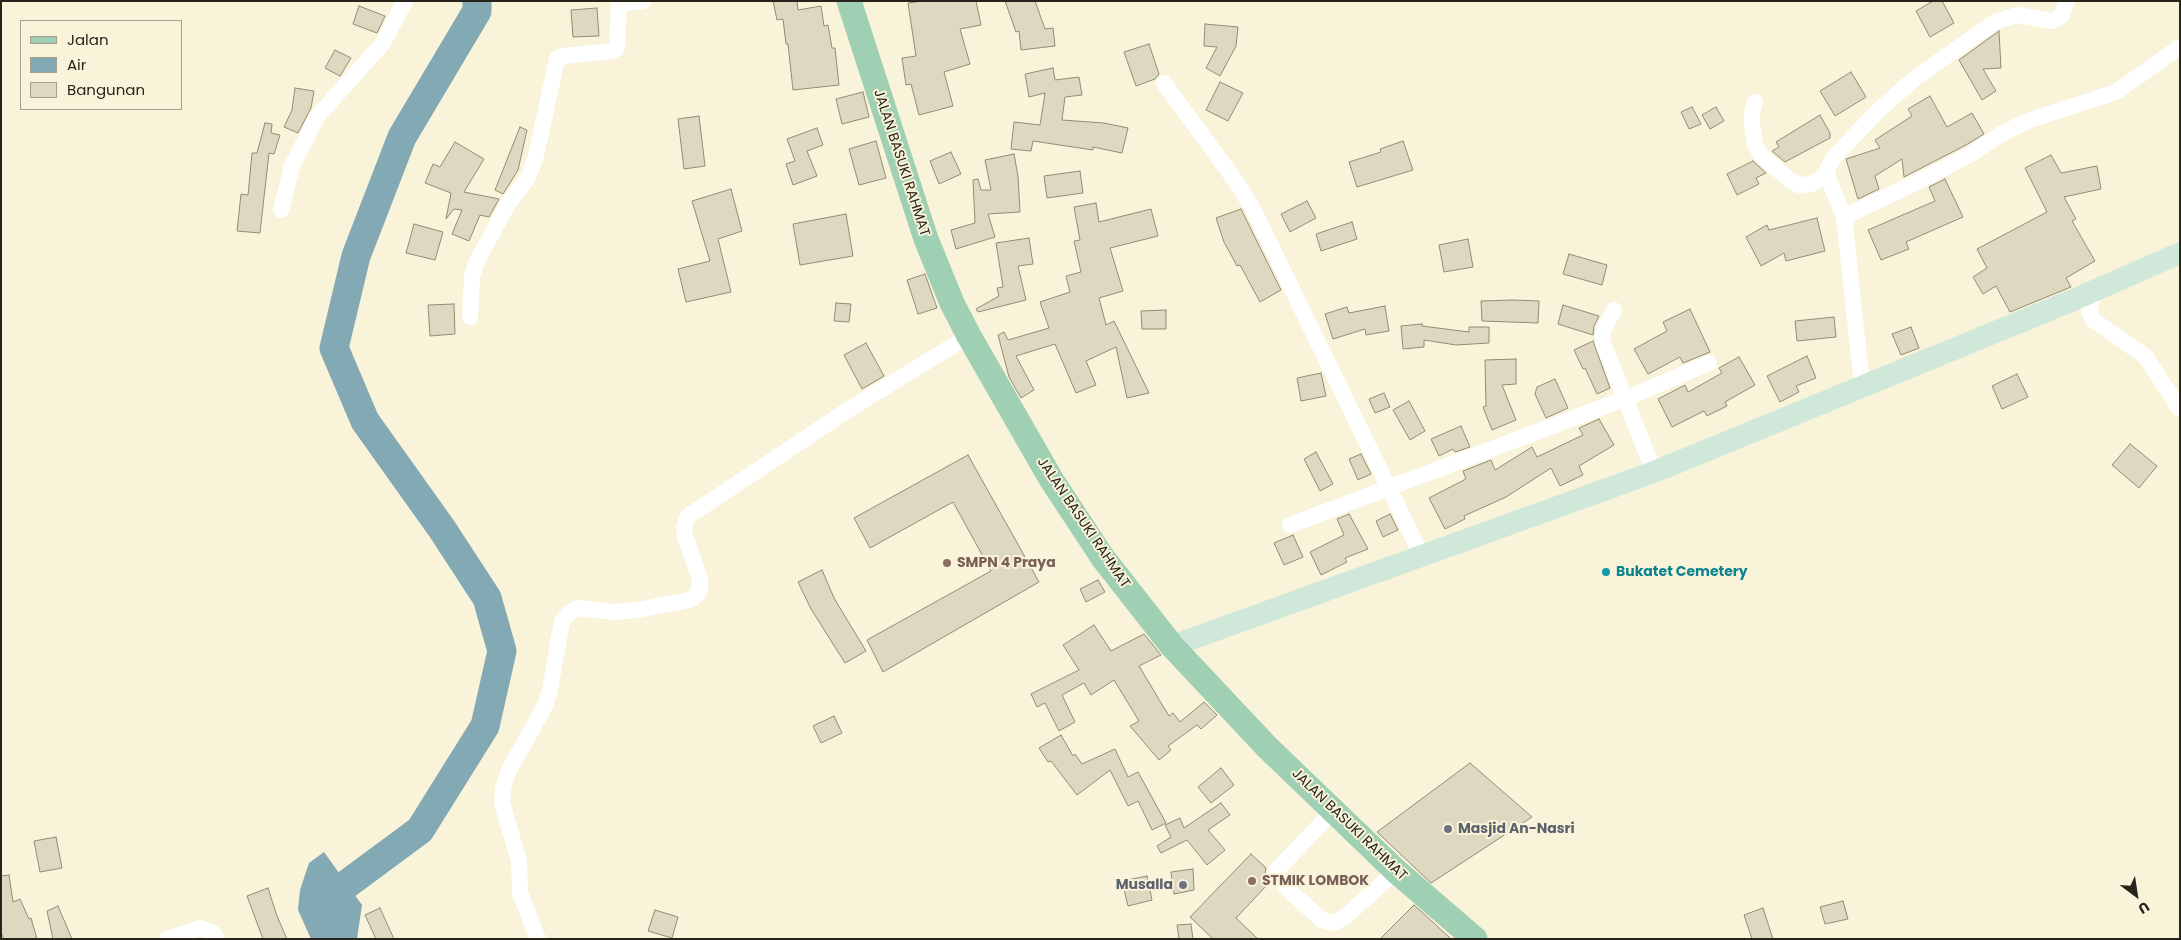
<!DOCTYPE html>
<style>
body{margin:0}
#map{position:relative;width:2181px;height:940px;overflow:hidden;background:#f9f3da;font-family:Poppins,sans-serif}
canvas{display:block}
.frame{position:absolute;inset:0;border:2px solid #26241b;pointer-events:none}
.legend{position:absolute;left:20px;top:20px;width:162px;height:90px;box-sizing:border-box;background:#f9f3da;border:1px solid #a5a08e;margin:0;padding:6px 9px;list-style:none;font-size:15px;color:#26241b}
.legend li{display:flex;align-items:center;gap:10px;height:25px}
.legend b{width:25px;border:1px solid #a5a08e}
.north{position:absolute;left:2111px;top:870px;width:50px;height:50px;-webkit-text-stroke:4px #f9f3da;paint-order:stroke;rotate:149deg;font-size:14px;font-weight:700;line-height:20px;text-align:center;color:#26241b}
.north::after{content:'';display:block;margin:auto;width:18px;height:22px;background:#26241b;clip-path:polygon(50% 0,100% 100%,50% 72%,0 100%)}
</style>
<div id="map">
<canvas width="2181" height="940"></canvas>
<div class="frame"></div>
<ul class="legend">
<li><b style="height:6px;background:#9fd0b3"></b>Jalan</li>
<li><b style="height:14px;background:#82a9b4"></b>Air</li>
<li><b style="height:14px;background:#ddd8bf"></b>Bangunan</li>
</ul>
<div class="north">U</div>
</div>
<script>
const g = document.querySelector('canvas').getContext('2d');
g.lineJoin = 'round';
function fill(path, color) { g.fillStyle = color; g.fill(path, 'evenodd'); }
const toPath = rows => new Path2D(rows.map(r => 'M' + r).join(''));
function stroke(path, color, width, dash) { g.strokeStyle = color; g.lineWidth = width; g.lineCap = dash ? 'butt' : 'round'; g.setLineDash(dash || []); g.stroke(path); }
function label(font, color, halo, rows, align = 'center') {
  g.font = font + ' Poppins,sans-serif'; g.lineWidth = 4; g.setLineDash([]); g.textBaseline = 'middle'; g.strokeStyle = halo; g.fillStyle = color; for (const [text, x, y, turn = 0] of rows) {
    g.save(); g.translate(x, y); g.rotate((+turn || 0) * Math.PI / 180); g.textAlign = isNaN(turn) ? turn : align; if (halo) g.strokeText(text, 0, 0); g.fillText(text, 0, 0); g.restore();
  }
}
fill(toPath([
 [324,852,362,905,357,939,311,939,298,910,300,890,309,863]
]), '#82a9b4');
stroke(toPath([
 [347,884,420,830,485,726,502,651,487,598,442,529,365,421,334,348,356,256,402,137,477,11,477,1]
]), '#82a9b4', 29);
const building = toPath([
 [773,1,797,1,798,10,821,6,824,26,828,25,832,48,835,48,839,85,793,90,788,44,786,44,783,19,777,20,773,1],
 [923,1,976,1,981,25,960,29,970,64,944,72,953,106,919,115,911,84,906,85,902,58,916,56,908,3,923,1],
 [1005,1,1035,1,1045,29,1053,28,1055,46,1021,50,1019,31,1016,32,1005,1],
 [1933,1,1942,1,1954,23,1930,37,1916,11,1933,1],
 [359,6,385,16,377,33,353,24,359,6],
 [597,8,599,36,573,37,571,10,597,8],
 [1205,24,1238,27,1236,46,1220,76,1206,68,1217,47,1204,46,1205,24],
 [1999,31,2001,68,1983,69,1996,91,1982,100,1959,60,1999,31],
 [1149,44,1159,74,1155,79,1136,86,1124,52,1149,44],
 [335,50,351,58,340,76,325,68,335,50],
 [1053,68,1055,80,1079,77,1082,95,1065,97,1062,120,1104,123,1128,128,1122,153,1093,147,1093,150,1033,141,1031,151,1011,149,1014,122,1040,125,1045,93,1029,97,1025,74,1053,68],
 [1851,72,1866,97,1835,116,1820,91,1851,72],
 [1220,82,1243,93,1228,121,1206,110,1220,82],
 [295,88,314,91,311,108,298,133,284,127,292,110,295,88],
 [863,92,869,117,842,124,836,99,863,92],
 [1930,96,1947,127,1972,113,1984,134,1966,145,1904,177,1902,159,1875,176,1879,189,1858,199,1846,159,1880,148,1875,140,1912,116,1908,109,1930,96],
 [1692,107,1701,124,1689,129,1681,112,1692,107],
 [1716,107,1724,121,1710,129,1702,115,1716,107],
 [1820,115,1830,133,1830,138,1785,162,1772,151,1779,147,1776,142,1820,115],
 [699,116,705,166,684,169,678,119,699,116],
 [265,123,272,124,271,133,280,135,274,154,269,153,260,233,237,231,241,194,248,195,252,153,257,153,265,123],
 [520,127,527,130,518,170,503,194,495,190,520,127],
 [817,128,823,145,807,151,817,176,793,185,786,164,795,161,787,139,817,128],
 [876,141,886,178,859,185,849,149,876,141],
 [1403,141,1413,170,1357,187,1349,162,1381,152,1380,149,1403,141],
 [455,142,484,159,464,192,499,199,489,217,480,215,469,241,452,234,462,210,454,209,446,219,451,193,425,183,433,164,440,167,455,142],
 [951,152,961,174,939,184,930,161,951,152],
 [1014,154,1018,176,1020,212,988,214,995,237,956,249,951,230,975,223,973,180,978,179,981,190,991,190,985,160,1014,154],
 [2051,155,2061,173,2097,166,2101,189,2064,197,2076,219,2072,221,2095,261,2066,278,2071,287,2010,312,1996,286,1983,294,1973,277,1987,268,1977,249,2047,212,2025,168,2051,155],
 [1753,161,1766,173,1756,178,1759,184,1737,195,1727,174,1753,161],
 [1080,171,1083,193,1047,198,1044,176,1080,171],
 [1945,179,1963,217,1906,242,1909,249,1881,260,1868,230,1935,201,1929,187,1945,179],
 [731,189,742,231,718,239,731,292,686,302,678,269,710,261,692,201,731,189],
 [1307,201,1316,218,1290,232,1281,214,1307,201],
 [1096,203,1099,222,1151,209,1158,236,1110,248,1123,291,1099,298,1106,325,1114,321,1149,393,1127,398,1116,347,1086,361,1096,385,1076,393,1055,344,1016,356,1034,390,1021,398,1009,377,998,335,1004,332,1008,340,1049,328,1040,302,1070,292,1066,276,1081,272,1074,241,1080,240,1074,207,1096,203],
 [1241,209,1281,290,1260,302,1240,265,1237,266,1224,242,1216,218,1241,209],
 [846,214,853,256,800,265,793,224,846,214],
 [1817,218,1825,251,1786,261,1784,253,1761,266,1746,237,1767,225,1769,230,1817,218],
 [1352,222,1357,239,1321,251,1316,234,1352,222],
 [414,224,443,232,435,260,406,253,414,224],
 [1029,238,1033,264,1018,266,1026,300,978,312,976,309,999,296,997,288,1003,287,996,243,1029,238],
 [1468,239,1473,267,1444,272,1439,245,1468,239],
 [1569,254,1607,265,1602,285,1563,274,1569,254],
 [925,274,937,308,918,314,907,280,925,274],
 [1512,300,1539,301,1538,323,1482,321,1481,301,1512,300],
 [836,303,851,304,849,322,834,321,836,303],
 [454,304,455,334,430,336,428,305,454,304],
 [1563,305,1599,316,1594,326,1593,335,1558,324,1563,305],
 [1385,306,1389,331,1366,335,1365,329,1333,339,1325,314,1347,307,1349,313,1385,306],
 [1690,309,1710,352,1683,363,1680,357,1648,374,1634,349,1667,331,1663,322,1690,309],
 [1166,310,1166,329,1142,329,1141,311,1166,310],
 [1834,317,1836,337,1797,341,1795,321,1834,317],
 [1422,324,1422,326,1469,332,1469,327,1489,327,1489,343,1456,345,1424,340,1424,347,1403,349,1401,326,1422,324],
 [1911,327,1919,348,1901,355,1892,334,1911,327],
 [1593,341,1610,388,1597,394,1585,368,1583,369,1574,350,1593,341],
 [866,343,884,376,862,389,844,355,866,343],
 [1807,356,1816,378,1796,386,1799,392,1780,402,1767,376,1807,356],
 [1739,357,1755,385,1725,402,1727,406,1707,416,1704,411,1672,427,1658,399,1685,385,1688,392,1722,373,1719,368,1739,357],
 [1516,359,1516,384,1502,385,1516,420,1492,430,1483,407,1486,406,1485,360,1516,359],
 [1321,373,1326,396,1301,401,1297,378,1321,373],
 [2017,374,2028,397,2002,409,1992,386,2017,374],
 [1555,379,1568,408,1546,418,1535,394,1537,387,1555,379],
 [1384,393,1390,407,1375,413,1369,399,1384,393],
 [1409,401,1425,431,1410,440,1393,410,1409,401],
 [1599,419,1614,445,1579,466,1583,475,1560,486,1551,468,1506,497,1464,516,1465,519,1445,529,1429,498,1466,479,1463,471,1491,460,1495,470,1532,447,1537,457,1583,435,1579,428,1599,419],
 [1461,426,1470,447,1455,452,1453,449,1439,456,1431,439,1461,426],
 [2130,444,2157,466,2139,488,2112,465,2130,444],
 [1316,452,1333,484,1320,491,1304,459,1316,452],
 [1361,454,1371,474,1358,480,1349,459,1361,454],
 [968,455,1039,582,883,672,867,640,991,571,953,502,870,548,854,518,968,455],
 [1349,514,1368,549,1345,558,1347,562,1321,575,1310,552,1344,535,1337,519,1349,514],
 [1390,514,1398,530,1383,537,1376,521,1390,514],
 [1293,535,1303,557,1284,565,1274,543,1293,535],
 [822,570,834,598,866,651,845,663,811,609,798,582,822,570],
 [1098,580,1105,592,1086,602,1080,589,1098,580],
 [1094,625,1111,651,1144,634,1161,655,1139,666,1169,716,1173,713,1180,722,1204,702,1217,715,1201,729,1197,725,1168,746,1171,750,1159,760,1130,726,1139,721,1114,680,1091,695,1084,683,1062,695,1075,722,1059,731,1045,703,1037,707,1031,694,1079,670,1063,645,1094,625],
 [834,716,842,733,821,743,813,726,834,716],
 [1061,735,1073,756,1075,754,1082,764,1115,749,1128,777,1138,772,1166,823,1152,830,1138,801,1128,806,1110,770,1077,795,1051,761,1048,762,1039,748,1061,735],
 [1470,763,1532,817,1431,883,1377,832,1470,763],
 [1221,768,1234,785,1211,803,1198,787,1221,768],
 [1221,803,1230,815,1208,830,1225,850,1207,865,1187,840,1161,853,1157,846,1171,837,1165,825,1180,818,1184,828,1221,803],
 [56,837,62,868,40,872,34,841,56,837],
 [1251,854,1266,868,1265,874,1269,883,1236,918,1258,939,1213,939,1190,917,1251,854],
 [1193,869,1194,890,1174,894,1171,872,1193,869],
 [9,875,13,902,20,899,29,919,31,918,37,939,4,939,1,933,1,876,9,875],
 [1147,876,1152,900,1128,906,1122,881,1147,876],
 [268,888,277,916,287,939,263,939,247,896,268,888],
 [1843,901,1848,919,1825,924,1820,907,1843,901],
 [1414,905,1422,912,1451,939,1380,939,1414,905],
 [58,906,72,939,53,939,47,911,58,906],
 [380,908,394,939,376,939,365,915,380,908],
 [1763,908,1773,939,1752,939,1744,915,1763,908],
 [655,910,678,917,672,938,648,931,655,910],
 [1191,924,1193,939,1179,939,1177,925,1191,924]
]);
fill(building, '#ddd8bf');
stroke(building, '#918c75', 1);
stroke(toPath([
 [2067,1,2062,15,2053,21,2017,15,1995,22,1914,79,1878,111,1834,157,1828,167,1827,175,1844,217,1923,179,1971,154,2001,134,2030,120,2116,92,2180,47],
 [1164,83,1237,183,1253,209,1421,554],
 [1755,102,1752,113,1752,124,1755,145,1761,155,1791,181,1799,185,1811,184,1827,175],
 [281,210,292,166,317,117,383,43,405,1],
 [1844,217,1862,385],
 [2094,290,2089,311,2093,320,2145,356,2180,409],
 [1614,310,1603,330,1603,343,1654,472],
 [470,317,472,277,476,263,509,202,528,178,536,156,557,59,563,56,613,51,617,47,619,4,643,1],
 [1290,525,1627,398,1709,363],
 [1334,810,1275,872,1276,876,1293,894,1322,920,1334,923,1345,917,1396,871],
 [167,939,200,928,212,932,217,939],
 [538,939,520,893,519,861,502,803,503,789,508,772,545,706,550,690,562,621,569,613,578,608,614,612,637,610,690,600,697,595,700,588,700,579,685,536,684,527,687,517,851,408,969,336]
]), '#fff', 16);
stroke(toPath([
 [1172,646,1654,472,2071,301,2180,253]
]), '#cfe8d9', 22);
stroke(toPath([
 [849,1,926,239,952,303,969,336,1051,479,1103,558,1172,646,1267,747,1396,871,1475,939]
]), '#9fd0b3', 25);
for (const [x, y, r, color] of [
 [947,563,5,"#8d6e63"],
 [1606,572,5,"#0f9aa8"],
 [1448,829,5,"#6b7280"],
 [1252,881,5,"#8d6e63"],
 [1183,885,5,"#6b7280"]
]) { const dot = new Path2D(); dot.arc(x, y, r, 0, 2 * Math.PI); g.fillStyle = color; g.fill(dot); stroke(dot, '#f9f3da', 2); }
label('14px', '#26241b', '#f9f3da', [
 ["JALAN BASUKI RAHMAT",901,163,72],
 ["JALAN BASUKI RAHMAT",1083,523,56],
 ["JALAN BASUKI RAHMAT",1349,825,44]
]);
label('bold 14px', '#785e54', '#f9f3da', [
 ["SMPN 4 Praya",957,563],
 ["STMIK LOMBOK",1262,881]
], 'left');
label('bold 14px', '#0d838f', '#f9f3da', [
 ["Bukatet Cemetery",1616,572]
], 'left');
label('bold 14px', '#5b616d', '#f9f3da', [
 ["Masjid An-Nasri",1458,829],
 ["Musalla",1173,885,"right"]
], 'left');
</script>
